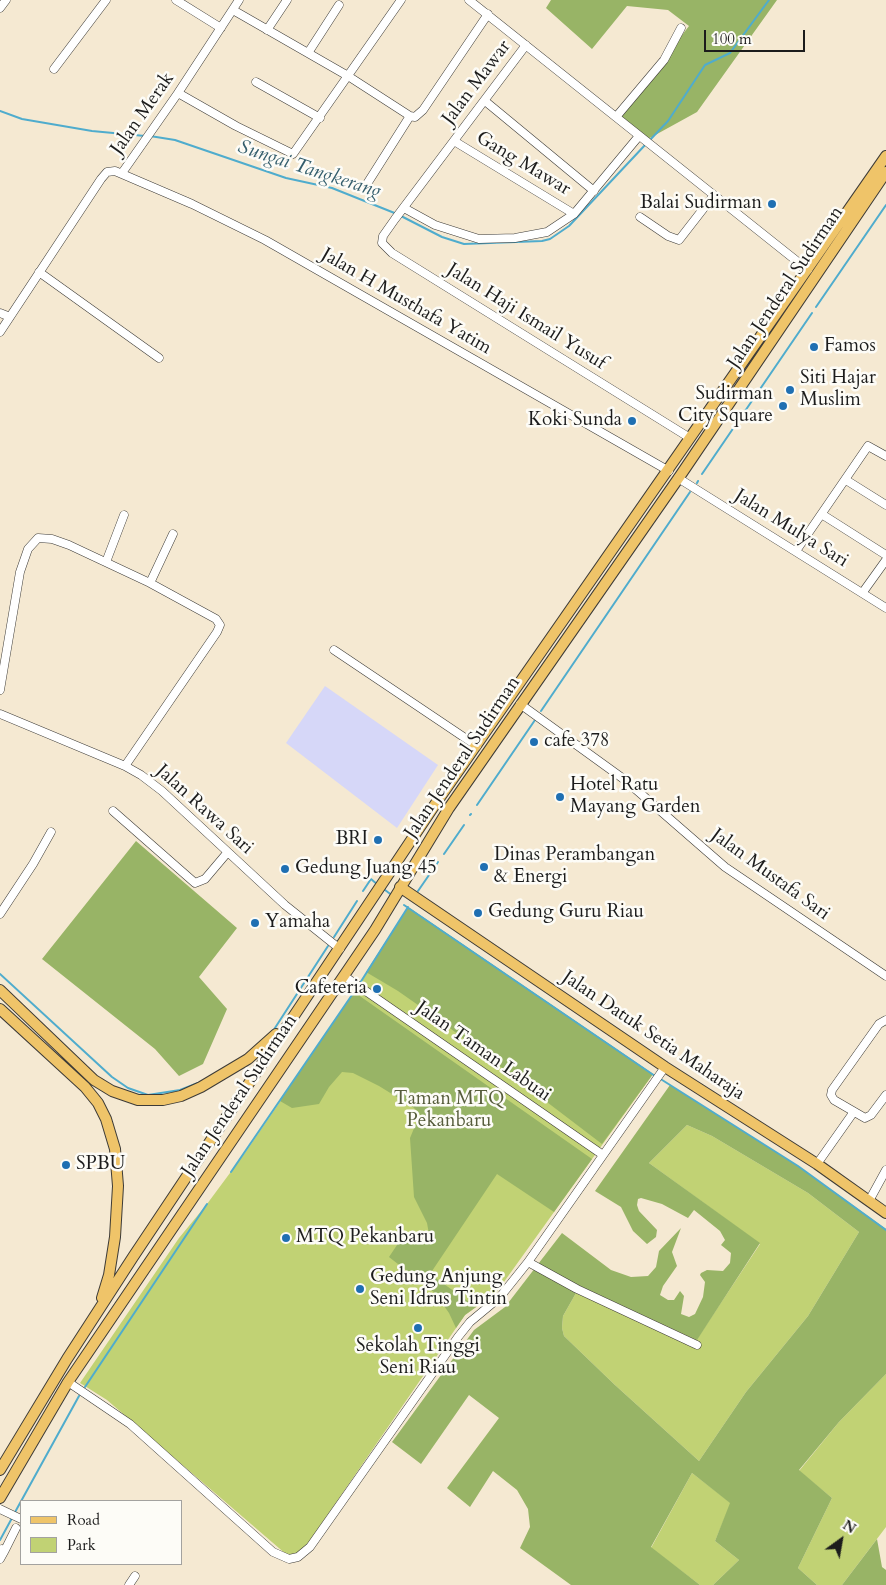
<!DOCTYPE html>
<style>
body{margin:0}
#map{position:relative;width:886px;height:1585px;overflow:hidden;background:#f5e9d2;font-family:Cardo,serif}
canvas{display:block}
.legend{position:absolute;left:20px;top:1500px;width:162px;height:65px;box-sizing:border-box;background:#fdfcf7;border:1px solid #a3a29f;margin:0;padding:6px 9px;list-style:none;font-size:15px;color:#1c1c1c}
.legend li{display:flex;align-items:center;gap:10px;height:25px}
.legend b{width:25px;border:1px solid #a3a29f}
.north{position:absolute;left:816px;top:1515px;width:50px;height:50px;-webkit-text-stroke:4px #fdfcf7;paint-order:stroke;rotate:32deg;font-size:14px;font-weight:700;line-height:20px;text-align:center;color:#1c1c1c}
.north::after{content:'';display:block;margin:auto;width:18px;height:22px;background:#1c1c1c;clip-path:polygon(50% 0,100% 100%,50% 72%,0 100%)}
.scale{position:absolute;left:704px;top:30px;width:101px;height:22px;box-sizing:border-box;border:2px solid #1c1c1c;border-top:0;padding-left:6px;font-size:15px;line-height:18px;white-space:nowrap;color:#1c1c1c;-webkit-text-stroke:4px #fdfcf7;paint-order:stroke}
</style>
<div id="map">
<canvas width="886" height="1585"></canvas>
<ul class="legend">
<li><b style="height:6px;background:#efc469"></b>Road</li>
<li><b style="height:14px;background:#c1d274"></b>Park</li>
</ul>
<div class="north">N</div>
<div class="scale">100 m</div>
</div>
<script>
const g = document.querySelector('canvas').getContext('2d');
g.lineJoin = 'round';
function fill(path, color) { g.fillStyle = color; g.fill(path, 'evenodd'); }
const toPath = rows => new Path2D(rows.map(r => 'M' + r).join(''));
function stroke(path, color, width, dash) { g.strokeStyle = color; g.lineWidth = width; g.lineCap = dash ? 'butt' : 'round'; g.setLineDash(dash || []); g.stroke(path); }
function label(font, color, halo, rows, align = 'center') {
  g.font = font + ' Cardo,serif'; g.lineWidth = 5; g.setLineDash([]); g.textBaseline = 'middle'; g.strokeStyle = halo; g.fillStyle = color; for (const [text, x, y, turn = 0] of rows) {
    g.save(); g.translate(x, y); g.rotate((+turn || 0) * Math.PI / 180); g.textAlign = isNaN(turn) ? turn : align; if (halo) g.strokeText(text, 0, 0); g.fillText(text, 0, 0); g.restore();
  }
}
fill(toPath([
 [325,686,438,765,397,828,286,743]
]), '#d6d7f8');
fill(toPath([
 [408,907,653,1074,496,1293,465,1315,302,1552,287,1555,107,1400,80,1383,179,1238,207,1204,247,1150,353,995],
 [687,1125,712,1136,808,1193,859,1232,808,1316,746,1392,699,1461,615,1385,564,1336,562,1328,563,1316,580,1286,697,1339,760,1244,649,1163],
 [886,1374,886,1527,842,1585,817,1585,798,1568,832,1498,799,1471,839,1422],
 [692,1473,731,1503,715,1541,739,1560,713,1585,700,1585,651,1548]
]), '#c1d274');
fill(toPath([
 [551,0,777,0,697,112,648,139,620,116,689,26,668,10,627,6,592,49,546,8],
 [136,841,237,928,199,977,227,1009,203,1064,179,1076,155,1049,42,959],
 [408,907,653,1074,602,1144,438,1019,398,991,366,972],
 [354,992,592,1159,554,1212,497,1174,430,1274,476,1307,465,1315,456,1328,449,1313,435,1293,389,1257,401,1239,411,1235,429,1234,427,1223,414,1197,410,1138,420,1114,413,1107,379,1086,353,1073,342,1072,329,1087,319,1104,292,1108,280,1101],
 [670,1085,798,1166,886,1229,886,1374,839,1422,799,1470,832,1498,798,1568,817,1585,713,1585,739,1560,715,1541,730,1503,692,1473,651,1547,700,1585,571,1585,520,1548,530,1527,528,1509,517,1490,493,1471,470,1507,447,1488,499,1418,469,1395,421,1464,392,1442,474,1330,505,1307,562,1233,611,1270,631,1277,648,1276,656,1267,659,1251,681,1228,672,1252,677,1266,663,1286,660,1295,668,1300,674,1300,680,1291,684,1296,681,1314,689,1317,695,1314,703,1297,705,1282,700,1275,701,1273,707,1270,723,1271,730,1263,731,1253,721,1245,725,1240,720,1231,694,1210,688,1218,662,1204,641,1198,638,1199,637,1205,639,1211,657,1230,656,1237,647,1244,633,1231,621,1207,595,1191],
 [687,1125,712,1136,808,1193,859,1232,808,1316,746,1392,699,1461,615,1385,564,1336,562,1328,563,1316,580,1286,697,1340,760,1243,649,1163],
 [877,1539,882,1567,886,1570,886,1585,842,1585]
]), '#98b466');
stroke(toPath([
 [0,111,22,119,92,131,145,136],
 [150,136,175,140,286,178,332,188,397,214],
 [649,141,668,121,705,65,730,53,769,0],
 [401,216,442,237,464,244,542,241,550,239,569,226,646,144],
 [816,307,886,205],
 [702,474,812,313],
 [697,483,698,481],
 [541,711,690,492],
 [477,805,535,720],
 [470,815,471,814],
 [444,854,464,825],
 [385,890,393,896],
 [363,891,371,879,378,885],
 [418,891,438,862],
 [404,905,655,1076],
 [334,937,357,901],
 [0,974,112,1077,128,1088,148,1095,180,1090,198,1083],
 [360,983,408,907],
 [273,1031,328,946],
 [659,1078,798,1166,886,1230],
 [231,1172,354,992],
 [85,1387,207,1204],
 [14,1514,79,1396],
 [0,1540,12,1518]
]), '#4faccd', 2);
const minor = toPath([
 [176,0,221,28],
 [469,0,808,270],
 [0,8,6,0],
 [233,10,348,76,410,116,415,117,423,110,488,14],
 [267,30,287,0],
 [526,45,395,219,383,236,382,243,392,253,690,438],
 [308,53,339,5],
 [54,69,106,0],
 [256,82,320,118],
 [178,93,236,126,293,154,401,0],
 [485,101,594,191],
 [616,117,664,60,681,28],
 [454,141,574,214],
 [122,173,178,93,239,0],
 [365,187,410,116],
 [404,208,435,225,479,239,515,238,547,232,574,214,639,136],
 [640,217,668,236,679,240,714,195],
 [39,272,159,358],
 [0,313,10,317],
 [0,332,101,179,107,172,115,171,192,204,265,240,669,471],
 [678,478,886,608],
 [846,480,886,505],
 [823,515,886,555],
 [796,551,868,446,886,456],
 [106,562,124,515],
 [150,583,173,534],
 [863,592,886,560],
 [334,650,477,746],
 [0,690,20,572,28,549,38,538,52,539,69,545,150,583,216,619,220,625,217,632,125,766],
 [520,704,625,780,725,867,886,976],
 [0,714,125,766,141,775,162,791,285,905,340,949],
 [113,811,195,883,205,879,227,853],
 [0,914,33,864,51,832],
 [344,976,603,1155],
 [886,1020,879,1024,832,1090,831,1095,834,1100,865,1118,871,1115,886,1095],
 [817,1164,853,1113],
 [869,1201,886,1170],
 [528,1262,577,1289,697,1345],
 [68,1382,130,1424,273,1552,289,1559,298,1557,310,1547,458,1337,470,1322,500,1297,528,1262,665,1067],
 [0,1509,21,1519],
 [5,1550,16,1528],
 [0,1559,5,1550,2,1549],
 [129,1585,135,1576]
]);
const major = toPath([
 [400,887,665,1067,817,1164,886,1213],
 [0,990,94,1080,112,1091,138,1100,163,1100,181,1096,201,1087,248,1059,276,1034],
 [0,1009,85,1087,98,1103,106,1119,115,1149,118,1186,115,1237,109,1275,102,1298],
 [0,1470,67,1359,133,1257,436,803,886,156],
 [0,1498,68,1382,375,930,449,808,680,476,886,172]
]);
stroke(minor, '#3d3b37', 9);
stroke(major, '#3d3b37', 12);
stroke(minor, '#fff', 8);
stroke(major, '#efc469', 10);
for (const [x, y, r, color] of [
 [772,204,5,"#1f6fb2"],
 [814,347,5,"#1f6fb2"],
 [790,390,5,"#1f6fb2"],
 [783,406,5,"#1f6fb2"],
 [632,421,5,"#1f6fb2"],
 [534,742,5,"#1f6fb2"],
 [560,797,5,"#1f6fb2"],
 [378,840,5,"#1f6fb2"],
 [484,867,5,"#1f6fb2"],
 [285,869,5,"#1f6fb2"],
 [478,913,5,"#1f6fb2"],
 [255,923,5,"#1f6fb2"],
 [377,989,5,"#1f6fb2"],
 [66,1165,5,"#1f6fb2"],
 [286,1238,5,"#1f6fb2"],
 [360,1289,5,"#1f6fb2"],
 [418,1328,5,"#1f6fb2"]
]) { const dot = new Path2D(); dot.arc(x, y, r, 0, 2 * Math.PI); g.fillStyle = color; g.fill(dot); stroke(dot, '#fdfcf7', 2); }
label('19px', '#1c1c1c', '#fdfcf7', [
 ["Jalan Mawar",477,83,-53],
 ["Jalan Merak",143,114,-55],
 ["Gang Mawar",523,164,31],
 ["Jalan Jenderal Sudirman",786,288,-56],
 ["Jalan H Musthafa Yatim",406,302,30],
 ["Jalan Haji Ismail Yusuf",526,317,32],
 ["Jalan Mulya Sari",791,529,32],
 ["Jalan Jenderal Sudirman",463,758,-56],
 ["Jalan Rawa Sari",204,810,42],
 ["Jalan Mustafa Sari",770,875,36],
 ["Jalan Datuk Setia Maharaja",653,1036,34],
 ["Jalan Taman Labuai",483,1052,35],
 ["Jalan Jenderal Sudirman",240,1096,-56]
]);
label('19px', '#1c1c1c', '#fdfcf7', [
 ["Balai Sudirman",762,204,"right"],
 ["Famos",824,347],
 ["Siti Hajar",800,379],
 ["Muslim",800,401],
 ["Sudirman",773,395,"right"],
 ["City Square",773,417,"right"],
 ["Koki Sunda",622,421,"right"],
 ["cafe 378",544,742],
 ["Hotel Ratu",570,786],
 ["Mayang Garden",570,808],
 ["BRI",368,840,"right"],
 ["Dinas Perambangan",494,856],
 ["& Energi",494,878],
 ["Gedung Juang 45",295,869],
 ["Gedung Guru Riau",488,913],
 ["Yamaha",265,923],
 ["Cafeteria",367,989,"right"],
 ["SPBU",76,1165],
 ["MTQ Pekanbaru",296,1238],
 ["Gedung Anjung",370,1278],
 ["Seni Idrus Tintin",370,1300],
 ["Sekolah Tinggi",418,1347,"center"],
 ["Seni Riau",418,1369,"center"]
], 'left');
label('19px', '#565c3b', '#fdfcf7', [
 ["Taman MTQ",449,1100],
 ["Pekanbaru",449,1122]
]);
label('italic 20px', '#335d6c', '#fdfcf7', [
 ["Sungai Tangkerang",309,170,18]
]);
</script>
